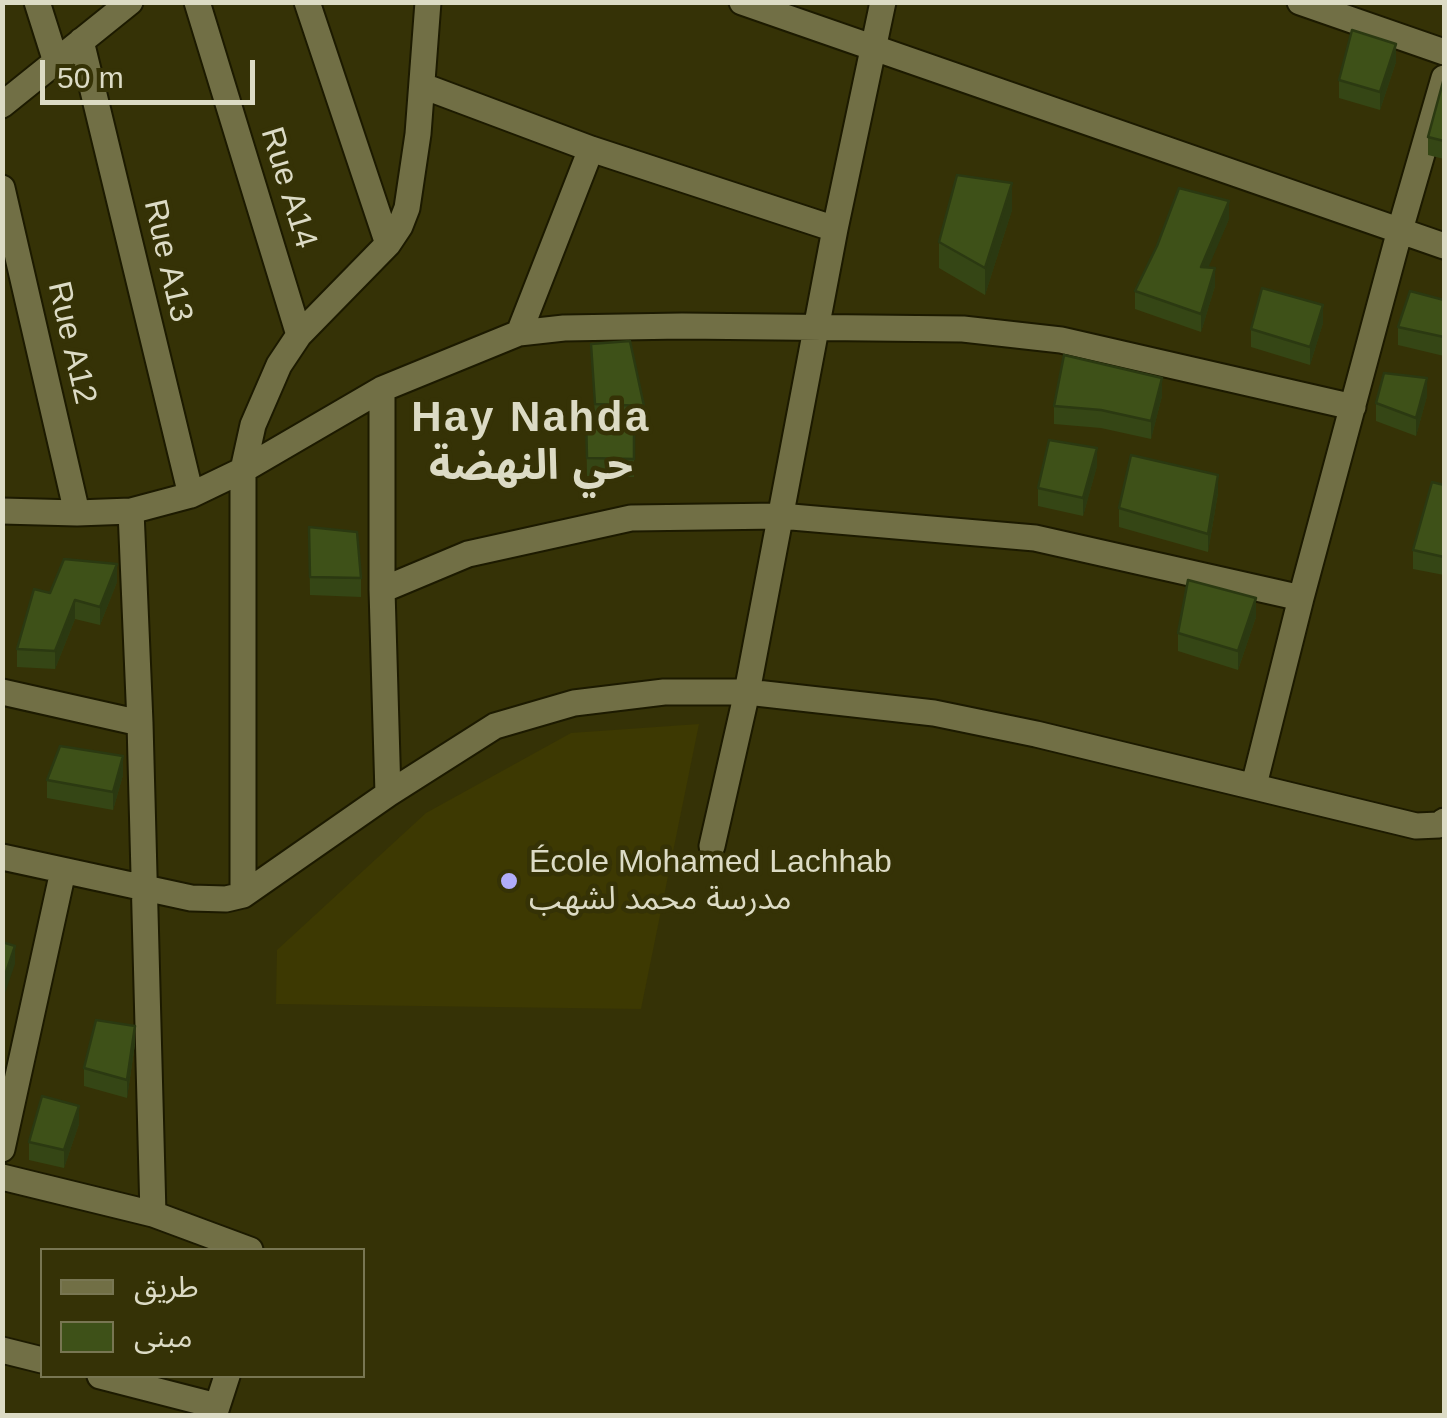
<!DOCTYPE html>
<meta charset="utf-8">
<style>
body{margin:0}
#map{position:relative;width:1447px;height:1418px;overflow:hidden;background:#353206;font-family:Helvetica,"Noto Sans Arabic",sans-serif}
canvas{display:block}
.frame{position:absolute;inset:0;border:5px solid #dcdbc5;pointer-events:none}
.legend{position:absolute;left:40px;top:1248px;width:325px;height:130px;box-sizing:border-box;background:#353206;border:2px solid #787652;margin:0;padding:12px 18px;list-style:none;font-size:30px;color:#dcdbc5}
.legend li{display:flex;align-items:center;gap:20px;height:50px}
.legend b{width:50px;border:2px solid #787652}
.scale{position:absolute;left:40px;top:60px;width:215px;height:45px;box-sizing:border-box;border:5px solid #dcdbc5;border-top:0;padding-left:12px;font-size:30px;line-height:35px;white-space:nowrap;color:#dcdbc5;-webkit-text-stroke:8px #353206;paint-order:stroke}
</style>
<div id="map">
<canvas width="1447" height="1418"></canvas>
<div class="frame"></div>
<ul class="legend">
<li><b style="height:12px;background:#716f45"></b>طريق</li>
<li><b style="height:28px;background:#3e5118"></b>مبنى</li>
</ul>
<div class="scale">50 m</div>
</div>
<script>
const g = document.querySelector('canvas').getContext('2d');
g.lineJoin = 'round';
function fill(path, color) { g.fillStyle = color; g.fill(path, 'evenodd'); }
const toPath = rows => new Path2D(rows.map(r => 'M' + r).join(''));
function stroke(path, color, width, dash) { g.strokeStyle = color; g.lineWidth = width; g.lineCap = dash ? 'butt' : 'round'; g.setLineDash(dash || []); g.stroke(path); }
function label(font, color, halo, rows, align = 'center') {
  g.font = font + ' Helvetica,"Noto Sans Arabic",sans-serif'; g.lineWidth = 9; g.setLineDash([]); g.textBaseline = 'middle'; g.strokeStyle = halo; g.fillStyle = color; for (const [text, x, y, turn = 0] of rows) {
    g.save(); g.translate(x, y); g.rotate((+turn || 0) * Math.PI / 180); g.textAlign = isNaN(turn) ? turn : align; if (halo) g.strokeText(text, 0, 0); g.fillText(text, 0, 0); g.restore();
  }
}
fill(toPath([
 [699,724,641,1009,276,1004,277,950,426,813,571,733]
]), '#3d3902');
const minor = toPath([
 [37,2,56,62],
 [197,2,299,335],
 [307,2,388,244],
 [742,2,1444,246],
 [1300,2,1444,52],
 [81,41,191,495],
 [423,86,591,149,835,229],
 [2,105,130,2],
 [2,188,77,513],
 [519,333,591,149],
 [382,389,382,590,388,794],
 [2,511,77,513,131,511,191,495,243,470,382,389,519,333,564,328,682,326,963,329,1061,340,1353,407],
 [131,511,140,723,153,1214],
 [382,590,468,554,631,518,780,516,1035,538,1301,598],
 [2,692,140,723],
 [1254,785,1301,598,1400,230,1444,78],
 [712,846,747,692,835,229,883,2],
 [2,857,191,898,226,899,243,895,388,794,495,726,574,703,664,692,747,692,934,713,1036,734,1416,826,1439,825,1444,821],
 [243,895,243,470,253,425,279,365,299,335,388,244,400,226,407,208,418,134,428,2],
 [2,1149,63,871],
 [2,1177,153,1214,250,1250],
 [2,1350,42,1360],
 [100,1376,217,1406],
 [214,1416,227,1376]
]);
stroke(minor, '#1c1a00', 29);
stroke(minor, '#716f45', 25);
fill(toPath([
 [1396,62,1380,110,1339,98,1339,80],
 [1444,78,1444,159,1428,155,1428,137],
 [1012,210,985,295,939,268,939,242],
 [1229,219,1208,267,1215,286,1201,332,1135,309,1135,291],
 [1444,300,1444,356,1398,345,1398,327],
 [1323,323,1310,365,1251,347,1251,329],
 [591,344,644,406,644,424,634,424,634,477,587,476,586,416,595,416],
 [1162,396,1151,439,1101,428,1054,424,1054,406],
 [1427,396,1416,436,1376,421,1376,403],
 [1097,466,1083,516,1038,506,1038,488],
 [1444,485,1444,575,1413,569,1413,550],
 [1218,493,1208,552,1119,527,1119,508],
 [309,527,361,578,361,597,310,595],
 [117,582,100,625,75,619,55,669,17,667,17,649,50,593],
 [1256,617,1238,670,1178,651,1178,633],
 [123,775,113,810,47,798,47,780],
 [135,1044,127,1098,84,1086,84,1068],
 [79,1124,64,1168,29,1160,29,1142]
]), '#354615');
fill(toPath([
 [1396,44,1396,62,1380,110,1380,92],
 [1012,183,1012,210,985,295,985,268],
 [1229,201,1229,219,1201,285,1201,267],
 [1215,268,1215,286,1201,332,1201,314],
 [1323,305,1323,323,1310,365,1310,347],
 [1162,378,1162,396,1151,439,1151,421],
 [1427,378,1427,396,1416,436,1416,418],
 [1097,448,1097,466,1083,516,1083,498],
 [1218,475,1218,493,1208,552,1208,534],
 [117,564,117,582,100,625,100,607],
 [1256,598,1256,617,1238,670,1238,651],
 [75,600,75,619,55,669,55,651],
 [123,756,123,775,113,810,113,792],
 [15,946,15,964,2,1002,2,984],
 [135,1026,135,1044,127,1098,127,1080],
 [79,1106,79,1124,64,1168,64,1150]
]), '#2b3911');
const building = toPath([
 [1352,30,1396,44,1380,92,1339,80,1352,30],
 [1444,78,1444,141,1428,137,1444,78],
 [957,175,1012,183,985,268,939,242,957,175],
 [1179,188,1229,201,1201,267,1215,268,1201,314,1135,291,1157,246,1179,188],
 [1262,288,1323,305,1310,347,1251,329,1262,288],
 [1410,291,1444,300,1444,337,1398,327,1410,291],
 [630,341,644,406,595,404,591,344,630,341],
 [1064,355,1162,378,1151,421,1101,410,1054,406,1064,355],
 [1384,373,1427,378,1416,418,1376,403,1384,373],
 [586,416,634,417,634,459,587,458,586,416],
 [1049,440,1097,448,1083,498,1038,488,1049,440],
 [1131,455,1218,475,1208,534,1119,508,1131,455],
 [1432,482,1444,485,1444,557,1413,550,1432,482],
 [309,527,357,532,361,578,310,577,309,527],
 [64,559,117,564,100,607,75,600,55,651,17,649,34,589,50,593,64,559],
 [1188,580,1256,598,1238,651,1178,633,1188,580],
 [60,746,123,756,113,792,47,780,60,746],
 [2,942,15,946,2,984,2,942],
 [96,1020,135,1026,127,1080,84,1068,96,1020],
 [42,1096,79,1106,64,1150,29,1142,42,1096]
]);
fill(building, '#3e5118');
stroke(building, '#2b3911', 2.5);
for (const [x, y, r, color] of [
 [509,881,10,"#b1adfa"]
]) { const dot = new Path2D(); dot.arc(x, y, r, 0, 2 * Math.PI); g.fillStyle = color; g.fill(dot); stroke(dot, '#353206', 4); }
label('32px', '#dcdbc5', '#353206', [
 ["Rue A14",288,188,73],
 ["Rue A13",167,261,77],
 ["Rue A12",71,343,77]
]);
label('32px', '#dcdbc5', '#353206', [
 ["École Mohamed Lachhab",529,863],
 ["مدرسة محمد لشهب",529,900]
], 'left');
g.letterSpacing = '2.5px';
label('bold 42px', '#dcdbc5', '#353206', [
 ["Hay Nahda",531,419],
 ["حي النهضة",531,467]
]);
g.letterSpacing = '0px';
</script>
